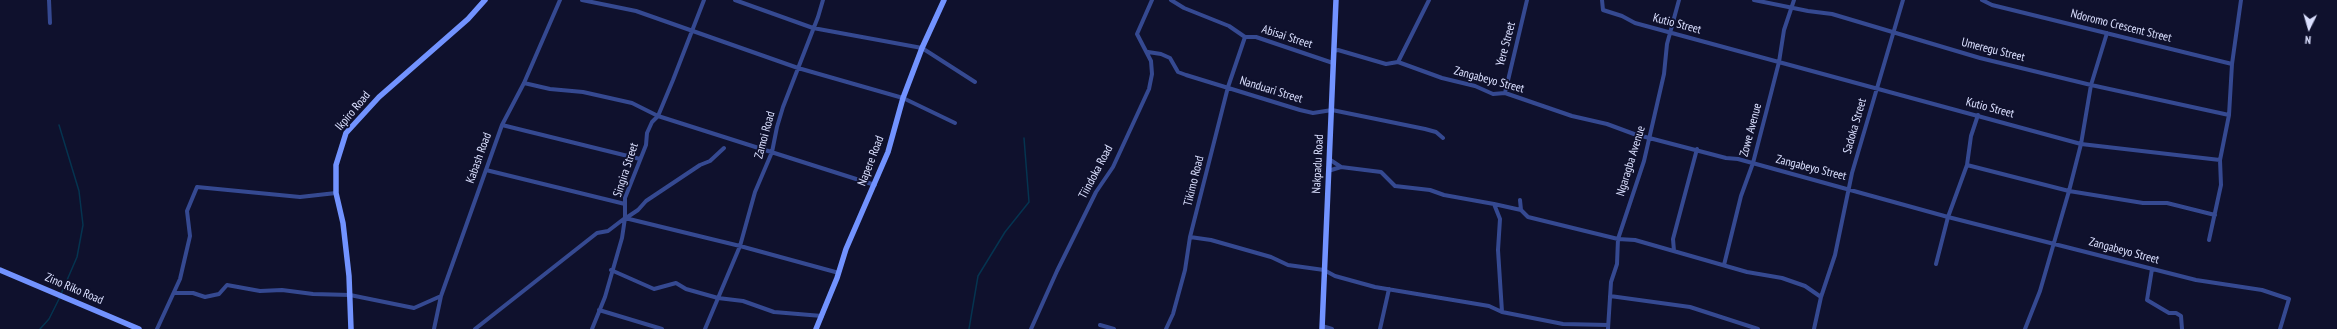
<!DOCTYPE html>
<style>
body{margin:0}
#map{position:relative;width:2337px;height:329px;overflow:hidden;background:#0f112d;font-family:"PT Sans Narrow",sans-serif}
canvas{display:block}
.north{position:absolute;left:2289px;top:8px;width:40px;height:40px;-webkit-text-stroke:3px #0f112d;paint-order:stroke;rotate:185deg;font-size:11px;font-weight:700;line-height:16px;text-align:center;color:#dbe0ff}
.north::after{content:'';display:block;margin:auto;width:14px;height:18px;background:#dbe0ff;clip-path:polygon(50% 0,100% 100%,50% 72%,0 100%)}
</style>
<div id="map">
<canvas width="2337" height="329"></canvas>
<div class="north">N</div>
</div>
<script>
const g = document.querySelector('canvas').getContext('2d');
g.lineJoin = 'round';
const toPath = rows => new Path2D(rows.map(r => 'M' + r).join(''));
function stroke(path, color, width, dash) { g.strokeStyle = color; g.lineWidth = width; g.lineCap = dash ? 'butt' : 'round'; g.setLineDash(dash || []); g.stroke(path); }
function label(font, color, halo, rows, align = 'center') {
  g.font = font + ' "PT Sans Narrow",sans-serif'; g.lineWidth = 3.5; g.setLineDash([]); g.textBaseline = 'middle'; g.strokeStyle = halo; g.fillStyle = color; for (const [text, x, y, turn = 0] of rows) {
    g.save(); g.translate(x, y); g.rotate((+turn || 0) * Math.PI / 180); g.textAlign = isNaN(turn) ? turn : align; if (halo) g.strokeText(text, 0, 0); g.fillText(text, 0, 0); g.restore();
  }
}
stroke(toPath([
 [59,125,79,191,83,225,77,257,61,294],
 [40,329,49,319,60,297],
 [969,329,978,276,1005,232,1029,202,1024,138]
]), '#053450', 1.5);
stroke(toPath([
 [49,0,50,23],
 [582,0,636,11,798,68,903,98,955,123],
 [735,0,813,28,922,48,975,82],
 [1171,0,1184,8,1229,26,1245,37,1256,37,1333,63],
 [1602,0,1603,10,1622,16,1635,23,2081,144,2220,160,2229,115,2232,64,2241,0],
 [1754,0,1808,11,1832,14,1980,58,2091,85,2229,115],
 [1982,0,1992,5,2232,64],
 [1334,51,1338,50,1386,64,1398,62,1442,78,1475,86,1493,94,1505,93,1572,116,1607,124,1634,134,1726,158,1738,159,1948,217,2196,280,2262,290,2289,299,2280,329],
 [1148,52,1161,54,1170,58,1178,72,1186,75,1300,110,1313,113,1332,110,1425,129,1436,132,1443,138],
 [1398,62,1429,0],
 [524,83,550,89,583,92,632,103,658,116,875,185],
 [1505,93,1527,0],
 [502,125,640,159],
 [1329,159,1341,167],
 [1967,165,2069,191,2143,203,2167,203,2215,215],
 [486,170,625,204],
 [1328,171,1341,167,1381,172,1395,186,1430,190,1444,195,1494,204],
 [1520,200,1521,210,1528,217,1618,239,1635,240,1747,272,1782,278,1805,286,1821,297],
 [625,218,740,246,839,273],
 [626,218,638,210,646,201,700,165,710,161,724,148],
 [1190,237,1211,240,1271,257,1288,265,1324,270,1335,276,1375,287,1489,306,1502,312,1498,250,1500,219,1494,204,1521,210],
 [2209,240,2221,185,2220,160],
 [1674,251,1673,239,1697,149],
 [1936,264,1948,217,1967,165,1971,136,1978,115],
 [1724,265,1741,196,1753,163,1767,109,1779,62,1784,30,1794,0],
 [2152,269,2147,300,2169,313,2176,313,2181,316,2182,329],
 [611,270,654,289,676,283,686,289,718,298,743,301,774,312,822,316],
 [174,293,193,293,205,297,219,294,227,285,260,291,282,290,313,294,350,295,414,308,441,296],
 [1610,296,1690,307,1758,329],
 [599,310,662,329],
 [1502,312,1563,324,1608,325],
 [1100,325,1114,329],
 [1322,326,1332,329],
 [157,329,180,279,190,236,187,211,197,187,300,197,336,193],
 [434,329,441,296,502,125,524,83,560,0],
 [475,329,597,233,608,231,625,218,625,198,646,145,647,133,652,122,658,116,673,80,704,0],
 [592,329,605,297,622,238,625,218],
 [705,329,740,246,755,192,772,152,777,127,783,107,818,17,823,0],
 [1031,329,1057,271,1096,192,1113,167,1149,89,1152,74,1151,61,1137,34,1152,0],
 [1166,329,1173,314,1185,270,1190,237,1228,87,1245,37],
 [1380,329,1389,289],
 [1608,329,1611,282,1617,264,1618,239,1644,161,1664,74,1667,44,1679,0],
 [1814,329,1821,297,1835,255,1852,173,1903,0],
 [2025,329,2040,291,2069,191,2081,144,2091,85,2107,33]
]), '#354991', 4);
stroke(toPath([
 [0,270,139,329],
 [351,329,349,276,343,223,336,193,336,165,346,133,379,97,468,19,485,0],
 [816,329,837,278,846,249,888,152,903,98,922,48,944,0],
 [1322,329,1336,0]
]), '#7293ff', 5.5);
label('12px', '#dbe0ff', '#0f112d', [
 ["Kutio Street",1677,24,15],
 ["Ndoromo Crescent Street",2121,26,14],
 ["Abisai Street",1287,37,18],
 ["Yere Street",1506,44,-75],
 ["Umeregu Street",1993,50,14],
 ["Zangabeyo Street",1489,80,15],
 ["Nanduari Street",1271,90,17],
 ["Kutio Street",1990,108,15],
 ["Ikpiro Road",353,111,-50],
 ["Sadoka Street",1855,126,-74],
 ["Zowe Avenue",1751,130,-75],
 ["Zamoi Road",765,135,-75],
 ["Kabash Road",479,158,-70],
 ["Napere Road",871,161,-69],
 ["Ngaragba Avenue",1631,161,-73],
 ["Nakpadu Road",1318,164,-87],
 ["Zangabeyo Street",1811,168,14],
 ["Singira Street",626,170,-72],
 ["Tiindoka Road",1096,172,-62],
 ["Tikimo Road",1194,181,-76],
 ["Zangabeyo Street",2124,251,15],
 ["Zino Riko Road",74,289,23]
]);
</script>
